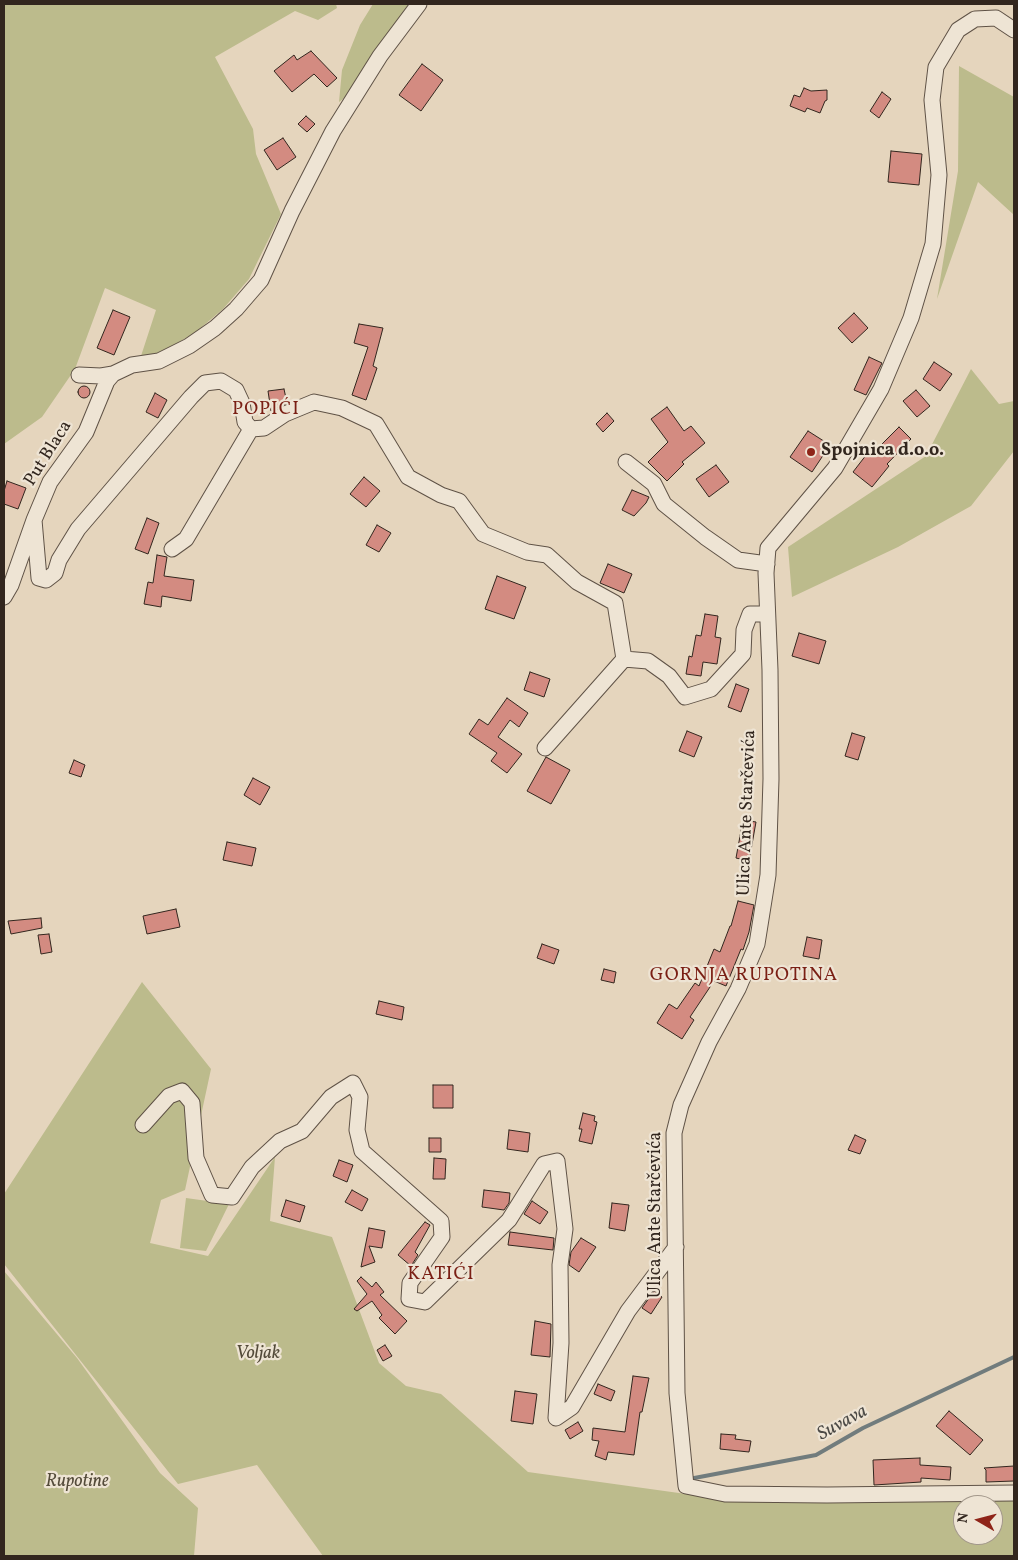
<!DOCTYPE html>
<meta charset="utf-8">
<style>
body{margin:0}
#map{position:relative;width:1018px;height:1560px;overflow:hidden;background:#e5d5bd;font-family:Vollkorn,serif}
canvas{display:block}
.frame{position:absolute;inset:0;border:5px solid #32261e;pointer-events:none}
.north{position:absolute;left:953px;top:1495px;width:50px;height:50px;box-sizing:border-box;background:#eee4d4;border:1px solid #a3988b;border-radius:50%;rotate:278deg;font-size:14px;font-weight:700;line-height:20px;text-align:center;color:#32261e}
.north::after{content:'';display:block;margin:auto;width:18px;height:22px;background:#8f2418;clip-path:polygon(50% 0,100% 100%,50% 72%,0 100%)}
</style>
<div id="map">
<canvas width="1018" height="1560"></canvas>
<div class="frame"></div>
<div class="north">N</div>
</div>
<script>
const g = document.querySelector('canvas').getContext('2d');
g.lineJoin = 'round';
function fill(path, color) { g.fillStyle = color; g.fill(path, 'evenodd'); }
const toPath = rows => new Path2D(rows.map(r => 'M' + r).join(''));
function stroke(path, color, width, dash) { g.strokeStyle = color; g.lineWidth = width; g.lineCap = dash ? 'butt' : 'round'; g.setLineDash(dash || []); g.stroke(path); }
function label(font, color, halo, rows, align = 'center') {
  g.font = font + ' Vollkorn,serif'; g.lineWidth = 4.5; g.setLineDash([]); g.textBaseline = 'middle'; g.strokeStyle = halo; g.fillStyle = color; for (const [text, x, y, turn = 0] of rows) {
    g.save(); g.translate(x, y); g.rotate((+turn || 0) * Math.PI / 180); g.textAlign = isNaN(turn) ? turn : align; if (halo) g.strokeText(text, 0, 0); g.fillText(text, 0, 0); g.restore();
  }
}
fill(toPath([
 [4,4,336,4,337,8,318,20,295,11,215,57,253,129,256,154,281,214,249,279,223,309,197,331,163,352,141,356,156,310,105,288,75,369,42,417,4,444],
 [373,4,414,4,351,93,339,102,342,70,360,25],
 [959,66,1014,97,1014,215,978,182,937,299,958,171],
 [971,369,999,404,1014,401,1014,451,971,506,898,547,792,597,788,547,926,456],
 [142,982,211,1069,185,1190,161,1200,150,1243,208,1256,275,1157,270,1221,332,1237,379,1363,406,1386,441,1394,528,1472,686,1494,811,1500,1014,1499,1014,1556,323,1556,257,1465,178,1484,4,1264,4,1194],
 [963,1505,993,1505,993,1535,963,1535],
 [186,1198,229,1204,206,1251,180,1248],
 [4,1271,77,1358,160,1473,198,1508,194,1556,4,1556]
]), '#bcbb8c');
stroke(toPath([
 [689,1479,816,1455,863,1428,1014,1357]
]), '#717c7d', 4);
const building = toPath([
 [311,51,337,78,327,87,314,74,292,92,274,71,294,55,297,60,311,51],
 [422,64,443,80,421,111,399,95,422,64],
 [804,88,811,91,827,90,827,100,825,101,820,113,807,108,805,112,790,106,794,95,800,97,804,88],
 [882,92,891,99,879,118,870,111,882,92],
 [306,116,315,124,307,132,298,124,306,116],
 [283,138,296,157,277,170,264,150,283,138],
 [891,151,922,154,919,185,888,182,891,151],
 [113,310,130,317,114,355,97,348,113,310],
 [854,313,868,328,852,343,838,328,854,313],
 [359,324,383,328,373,366,377,368,366,400,352,395,368,347,354,343,359,324],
 [869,357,882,363,866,395,854,390,869,357],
 [934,362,952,374,940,391,923,379,934,362],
 '78 392a6 6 0 1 1 12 0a6 6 0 1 1-12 0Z',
 [284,389,287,403,271,411,268,391,284,389],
 [916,390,930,406,917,417,903,401,916,390],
 [155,393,167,400,158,418,146,412,155,393],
 [667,407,684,431,691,426,705,443,682,462,684,464,667,481,648,462,668,442,651,419,667,407],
 [607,413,614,421,603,432,596,424,607,413],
 [899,427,911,439,887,464,889,466,872,487,853,472,870,450,873,453,899,427],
 [808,431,830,445,812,472,790,457,808,431],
 [716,465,729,482,709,497,696,479,716,465],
 [364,477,380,491,366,507,350,494,364,477],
 [7,481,26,488,18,509,4,504,4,491,7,481],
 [632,490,649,497,646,503,634,516,622,510,632,490],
 [147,518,159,523,148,554,135,549,147,518],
 [377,525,391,533,379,552,366,545,377,525],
 [157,555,167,557,164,576,194,580,191,601,162,596,161,607,144,604,148,582,153,583,157,555],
 [608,564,632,574,624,593,600,583,608,564],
 [497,576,526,587,514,619,485,609,497,576],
 [705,614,718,616,715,637,721,638,717,664,703,662,701,676,686,674,689,656,692,657,696,635,701,636,705,614],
 [799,633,826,641,819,664,792,656,799,633],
 [530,672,550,679,544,697,524,690,530,672],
 [736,684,749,689,741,712,728,707,736,684],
 [507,698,528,713,519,727,510,720,498,737,522,754,507,773,491,761,497,753,469,734,479,719,488,725,507,698],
 [687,731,702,737,694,757,679,751,687,731],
 [852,733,865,737,858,760,845,756,852,733],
 [546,757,570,770,551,804,527,791,546,757],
 [74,760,85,765,81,777,69,773,74,760],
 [253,778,270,787,260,805,244,795,253,778],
 [743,820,756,822,749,861,736,858,743,820],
 [227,842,256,848,252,866,223,860,227,842],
 [738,901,754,905,749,932,743,950,741,949,726,986,714,981,690,1017,694,1020,682,1039,657,1023,669,1004,677,1009,695,983,699,986,714,949,720,952,730,926,731,926,738,901],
 [176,909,180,927,147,934,143,916,176,909],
 [41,918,42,928,11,934,8,921,41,918],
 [49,934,52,952,41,954,38,935,49,934],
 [807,937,822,940,819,959,803,956,807,937],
 [542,944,559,950,554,964,537,958,542,944],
 [604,969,616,972,614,983,601,980,604,969],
 [379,1001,404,1007,402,1020,376,1014,379,1001],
 [433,1085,453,1085,453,1108,433,1108,433,1085],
 [583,1113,595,1116,594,1121,597,1122,592,1144,579,1141,582,1129,579,1129,583,1113],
 [509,1130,530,1133,528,1152,507,1149,509,1130],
 [855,1135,866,1140,860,1154,848,1150,855,1135],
 [429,1138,441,1138,441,1152,429,1152,429,1138],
 [434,1158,446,1159,445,1179,433,1179,434,1158],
 [339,1160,353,1165,347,1182,333,1176,339,1160],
 [352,1190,368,1199,362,1211,345,1202,352,1190],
 [484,1190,510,1193,509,1203,504,1210,482,1207,484,1190],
 [286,1200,305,1206,300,1222,281,1216,286,1200],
 [532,1201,548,1212,540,1224,524,1214,532,1201],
 [612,1203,629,1205,625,1231,609,1228,612,1203],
 [425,1222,430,1225,415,1252,418,1255,411,1266,398,1255,425,1222],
 [369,1228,385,1231,382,1248,369,1246,375,1262,361,1267,369,1228],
 [510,1232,554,1238,553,1250,508,1245,510,1232],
 [581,1238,596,1247,579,1272,569,1265,571,1252,581,1238],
 [361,1277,372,1287,376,1282,384,1292,380,1295,407,1321,395,1334,379,1318,382,1315,372,1301,357,1311,354,1309,367,1294,357,1281,361,1277],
 [654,1291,662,1297,651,1314,642,1308,654,1291],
 [535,1321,551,1324,550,1357,531,1355,535,1321],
 [385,1345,392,1356,383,1361,377,1350,385,1345],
 [633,1376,649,1378,642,1412,640,1412,634,1455,608,1452,606,1460,595,1456,599,1441,592,1440,593,1428,625,1432,633,1376],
 [598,1384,615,1391,611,1401,594,1394,598,1384],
 [515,1391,537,1394,533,1424,511,1421,515,1391],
 [949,1411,983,1440,970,1455,936,1426,949,1411],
 [578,1422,583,1431,570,1439,565,1430,578,1422],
 [721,1434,736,1435,735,1439,751,1441,749,1452,720,1449,721,1434],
 [920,1458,920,1465,951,1467,950,1480,921,1478,921,1482,874,1485,873,1460,920,1458],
 [1014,1466,1014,1481,986,1482,986,1470,984,1468,1014,1466]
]);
fill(building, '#d38b81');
stroke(building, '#32261e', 1);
const minor = toPath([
 [1014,30,996,18,975,19,958,30,936,67,932,100,939,175,933,244,911,318,881,389,835,468,768,548,766,573,770,670,771,779,768,875,757,944,738,989,709,1042,681,1105,674,1133,677,1393,686,1486,725,1494,827,1495,1014,1493],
 [79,375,101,376,113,374,132,365,159,361,189,346,215,328,236,309,261,280,292,211,333,131,380,56,419,4],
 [626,462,654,484,664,504,705,537,738,560,767,564],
 [34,520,39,578,46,580,55,573,59,560,78,529,191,397,205,383,221,381,236,390,242,403,245,422,251,429,264,428,285,414,314,402,342,408,376,424,408,477,441,495,459,501,483,534,527,552,547,555,577,582,615,603,624,659,648,661,669,676,685,697,711,689,743,654,744,630,750,614,767,614],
 [172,549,186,539,251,429],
 [4,597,11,585,34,520,50,482,86,432,107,381,113,374],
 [545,748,624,659],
 [143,1125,169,1096,182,1091,192,1103,196,1158,212,1195,232,1197,252,1167,280,1141,302,1131,331,1097,353,1083,360,1097,357,1130,362,1151,441,1221,442,1237,410,1283,409,1299,425,1302,509,1220,544,1164,557,1161,565,1229,560,1265,561,1343,556,1418,572,1407,628,1311,676,1247]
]);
stroke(minor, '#5f5246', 17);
stroke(minor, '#eee4d4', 15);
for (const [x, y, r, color] of [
 [811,452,5,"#8f2418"]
]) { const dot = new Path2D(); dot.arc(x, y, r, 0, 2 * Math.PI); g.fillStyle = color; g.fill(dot); stroke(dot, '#eee4d4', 2); }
label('bold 18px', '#32261e', '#eee4d4', [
 ["Spojnica d.o.o.",821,452]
], 'left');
label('18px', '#32261e', '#eee4d4', [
 ["Put Blaca",49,454,-58],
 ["Ulica Ante Starčevića",748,813,-88],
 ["Ulica Ante Starčevića",657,1215,-90]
]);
label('italic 18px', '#544b3a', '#eee4d4', [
 ["Voljak",258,1355],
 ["Rupotine",77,1483]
]);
g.letterSpacing = '1px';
label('19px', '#7a1f14', '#eee4d4', [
 ["POPIĆI",266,411],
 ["GORNJA RUPOTINA",744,977],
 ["KATIĆI",441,1276]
]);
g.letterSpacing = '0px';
label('italic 19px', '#4c4a46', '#eee4d4', [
 ["Suvava",843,1424,-29]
]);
</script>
